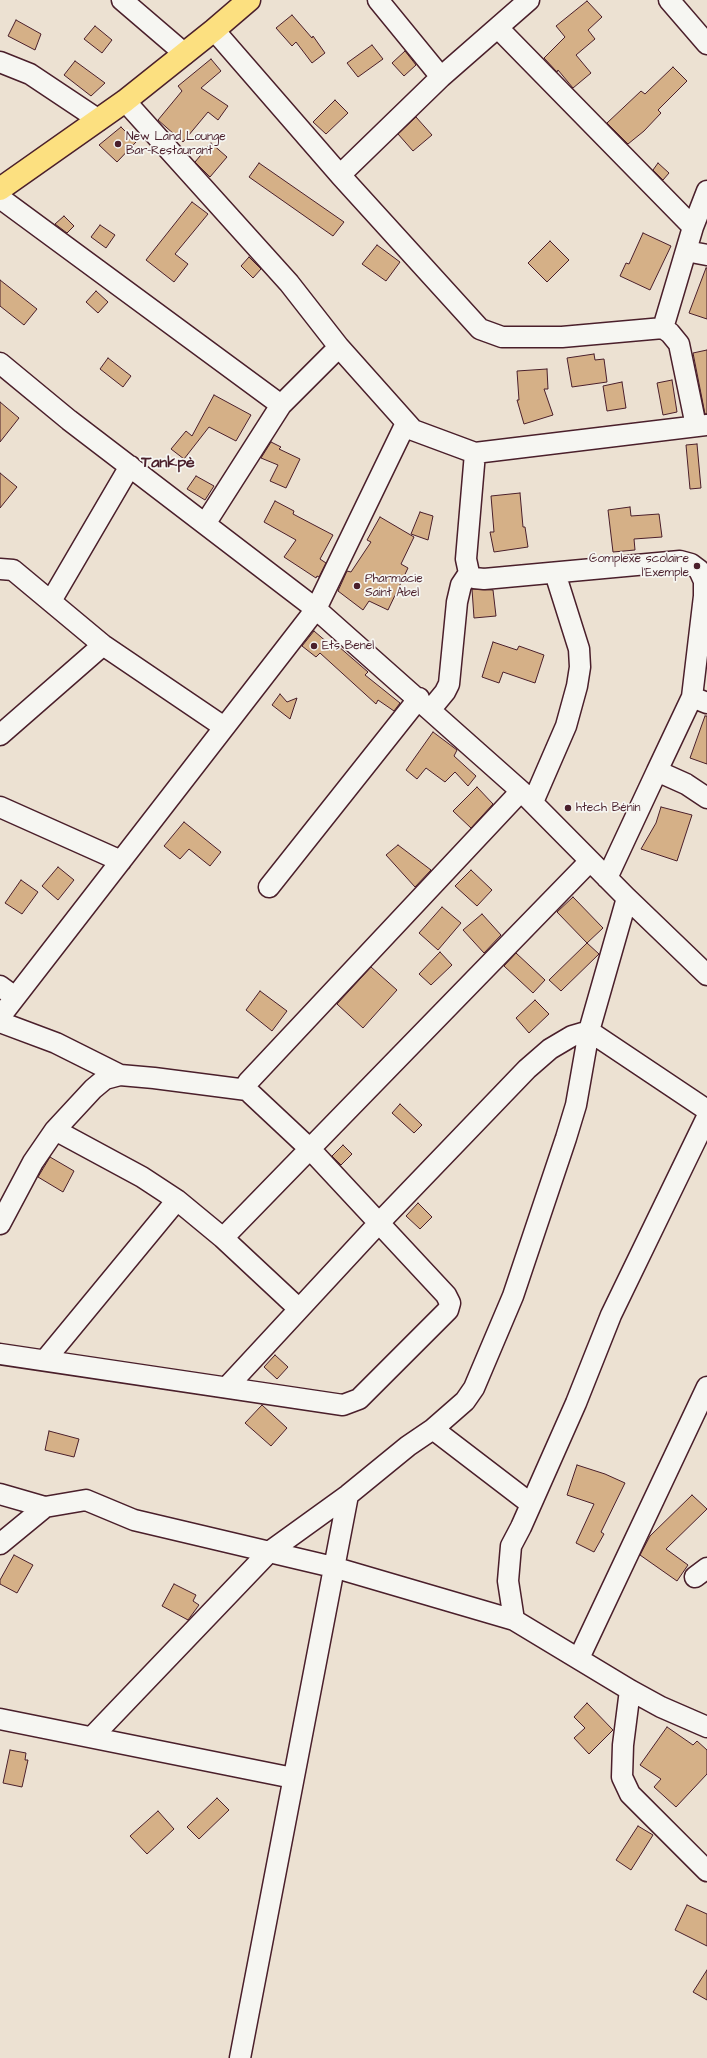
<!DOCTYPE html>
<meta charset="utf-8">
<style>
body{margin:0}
canvas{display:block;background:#ece1d2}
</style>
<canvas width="707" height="2058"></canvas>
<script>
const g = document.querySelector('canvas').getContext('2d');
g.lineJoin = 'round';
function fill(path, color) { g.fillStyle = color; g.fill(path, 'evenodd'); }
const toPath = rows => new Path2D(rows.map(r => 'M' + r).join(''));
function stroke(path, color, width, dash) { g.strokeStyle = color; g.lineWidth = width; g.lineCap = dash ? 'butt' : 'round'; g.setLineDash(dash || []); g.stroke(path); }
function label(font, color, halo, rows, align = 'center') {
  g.font = font + ' "Architects Daughter",sans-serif'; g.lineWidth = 3.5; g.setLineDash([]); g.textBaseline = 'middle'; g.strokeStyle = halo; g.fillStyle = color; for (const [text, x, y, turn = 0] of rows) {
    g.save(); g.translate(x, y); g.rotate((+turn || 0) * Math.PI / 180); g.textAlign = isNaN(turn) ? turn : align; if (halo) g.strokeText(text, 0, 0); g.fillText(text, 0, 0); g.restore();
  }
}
const building = toPath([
 [587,1,602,17,588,30,595,39,576,55,591,73,573,88,558,70,557,72,544,58,565,37,556,26,587,1],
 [292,15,312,38,313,36,325,53,312,63,296,42,292,46,276,28,292,15],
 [16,20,41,34,35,50,8,36,16,20],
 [95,26,112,40,102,53,84,39,95,26],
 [372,45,383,59,358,77,347,63,372,45],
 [405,51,416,65,404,76,392,63,405,51],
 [211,59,221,71,201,88,228,106,218,120,208,112,183,142,158,120,182,91,178,86,211,59],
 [75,61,105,83,91,96,64,75,75,61],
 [673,67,687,81,658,110,661,113,644,131,628,144,607,123,641,91,645,94,673,67],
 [335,100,348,113,326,134,313,122,335,100],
 [416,117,432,135,413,151,398,134,416,117],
 [121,127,136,142,117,162,99,145,121,127],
 [211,143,227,157,210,177,195,162,211,143],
 [259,163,344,222,333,236,249,177,259,163],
 [658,163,669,173,663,180,653,170,658,163],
 [192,202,208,214,175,254,188,264,174,282,146,260,192,202],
 [64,216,74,226,67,233,55,224,64,216],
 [100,225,115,235,106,248,91,237,100,225],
 [643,233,671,246,650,290,620,276,626,263,629,264,643,233],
 [550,241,569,260,547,282,528,263,550,241],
 [377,245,400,262,386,281,362,264,377,245],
 [249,257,261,269,253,278,241,266,249,257],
 [706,268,707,268,707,319,689,313,706,268],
 [0,280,37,309,24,325,0,306,0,280],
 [96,291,108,302,98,313,86,302,96,291],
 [707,350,707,414,705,414,693,353,707,350],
 [594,354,595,360,604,359,607,382,572,387,567,358,594,354],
 [108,358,131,376,123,387,100,369,108,358],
 [547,369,548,389,544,389,553,415,524,424,517,400,519,400,517,371,547,369],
 [672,380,677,412,663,415,657,383,672,380],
 [622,382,626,408,607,411,603,386,622,382],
 [214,395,251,415,236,441,209,427,184,459,171,449,186,431,192,436,214,395],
 [0,402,19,418,0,442,0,402],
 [271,442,281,447,279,449,300,459,286,488,270,481,278,465,261,458,271,442],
 [697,444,701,488,690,489,686,445,697,444],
 [0,473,17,487,0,508,0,473],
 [196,476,214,486,205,500,187,489,196,476],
 [520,493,523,527,525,527,528,547,494,552,490,532,494,532,491,496,520,493],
 [275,501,294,511,293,514,333,535,320,559,326,563,319,577,317,576,316,578,284,557,296,540,264,522,275,501],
 [630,507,631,516,659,514,662,537,634,539,635,550,613,552,608,510,630,507],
 [420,512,433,516,428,540,411,534,420,512],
 [380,517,414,537,401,564,408,568,388,610,369,601,363,610,338,591,347,571,351,572,371,542,367,540,380,517],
 [472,589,493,590,496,616,474,618,472,589],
 [314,631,335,649,338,646,368,672,365,675,400,703,394,711,378,700,376,704,320,653,316,657,302,646,314,631],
 [493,642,517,650,519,646,544,655,535,683,503,672,499,683,482,677,493,642],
 [280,694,287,702,297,698,290,719,272,705,280,694],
 [705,716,707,716,707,764,690,758,705,716],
 [433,732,457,750,454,756,476,776,468,786,455,772,445,782,426,768,417,779,406,770,433,732],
 [477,787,493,804,471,828,453,811,477,787],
 [661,807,692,815,677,861,641,849,656,823,661,807],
 [184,822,221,852,210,866,189,849,180,859,164,846,184,822],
 [398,845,431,870,415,887,386,855,398,845],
 [58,867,74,880,58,900,42,886,58,867],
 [471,870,492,890,477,906,455,886,471,870],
 [21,880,38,892,22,914,5,903,21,880],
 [573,897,603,928,587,943,557,912,573,897],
 [442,907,461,923,438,950,419,933,442,907],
 [482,914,501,935,484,953,463,930,482,914],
 [587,943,599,954,561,991,549,980,587,943],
 [440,952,452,965,431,985,419,974,440,952],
 [516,953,545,980,533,993,504,966,516,953],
 [371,967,397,990,363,1028,337,1004,371,967],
 [260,991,287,1011,272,1031,246,1010,260,991],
 [535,1000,549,1014,529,1033,516,1018,535,1000],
 [400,1104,422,1125,414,1133,392,1113,400,1104],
 [343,1145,352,1154,341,1165,332,1156,343,1145],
 [50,1157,74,1171,63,1192,38,1177,50,1157],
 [418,1203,432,1217,420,1229,406,1216,418,1203],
 [275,1355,288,1367,277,1379,264,1367,275,1355],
 [262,1405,287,1428,271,1446,245,1423,262,1405],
 [49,1431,79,1439,74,1457,45,1450,49,1431],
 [577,1465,605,1474,625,1483,601,1532,604,1534,594,1552,576,1543,594,1504,567,1495,577,1465],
 [692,1495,707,1509,666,1549,688,1565,677,1581,640,1555,650,1536,692,1495],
 [14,1555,33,1565,17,1593,0,1584,0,1580,14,1555],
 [174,1584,196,1595,193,1601,199,1605,188,1620,162,1606,174,1584],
 [587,1703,613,1730,589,1754,574,1738,585,1728,574,1717,587,1703],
 [667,1727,693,1745,697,1741,707,1750,707,1774,676,1807,654,1787,661,1779,640,1765,667,1727],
 [10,1750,26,1753,25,1760,28,1760,22,1787,3,1783,10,1750],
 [217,1798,229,1810,199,1839,187,1827,217,1798],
 [158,1811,174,1829,147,1854,130,1836,158,1811],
 [638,1826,653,1835,631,1870,616,1860,638,1826],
 [687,1905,707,1914,707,1946,675,1930,687,1905],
 [707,1970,707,2000,693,1992,707,1970]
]);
fill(building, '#d5b087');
stroke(building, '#4a1f2b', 1);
const minor = toPath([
 [122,0,185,54],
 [378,0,441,77],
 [669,0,707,44],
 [498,28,693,227],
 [214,30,340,175,480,329,502,337,562,337,663,328],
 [0,62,30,74,99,120],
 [125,101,289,283,339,347,281,405,205,524],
 [340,175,441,77,529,0],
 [0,198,281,405],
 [686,251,707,255],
 [339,347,413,430,475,453,707,425],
 [0,363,69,420,316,609,521,791,627,898,707,975],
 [696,426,679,344,670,333,663,328,693,227,707,191],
 [475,453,466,559,469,573,474,578,484,579,680,561,691,564,699,570,704,581,704,596,692,697],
 [0,569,13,570,103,645,224,727],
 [51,601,130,466],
 [431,709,445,692,449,684,457,602,461,585,469,573],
 [0,735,103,645],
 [657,771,692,697,707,703],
 [533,802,566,726,577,686,580,667,579,649,555,573],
 [0,807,121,861],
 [607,878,657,771,686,784,707,798],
 [269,887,419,698],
 [0,986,15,997],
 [0,1017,316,609,406,423],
 [0,1022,56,1043,120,1075],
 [247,1090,248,1082,521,791],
 [707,1117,611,1315,576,1403,521,1527,511,1546,508,1581,514,1620,630,1690,661,1707,707,1727],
 [55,1130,142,1177,177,1200,223,1238,298,1308],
 [0,1224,33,1162,55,1130,93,1089,105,1079,120,1075,154,1078,247,1090,310,1149,446,1295,450,1303,448,1310,359,1399,343,1405,0,1354],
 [223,1238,590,861],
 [45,1360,177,1200],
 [227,1387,378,1224,527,1069,550,1049,572,1036,589,1031,707,1110],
 [433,1429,531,1504],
 [0,1494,45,1507,86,1500,134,1520,333,1567,514,1620],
 [0,1544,45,1507],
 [695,1577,707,1568],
 [579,1658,707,1387],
 [630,1690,623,1745,622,1777,630,1794,707,1871],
 [0,1719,293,1778],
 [92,1737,269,1552,348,1495,408,1446,433,1429,465,1401,474,1388,513,1296,566,1138,576,1105,589,1031,627,898],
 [240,2058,348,1495]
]);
const major = toPath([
 [0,189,125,101,214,30,249,0]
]);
stroke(minor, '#4a1f2b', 23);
stroke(major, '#4a1f2b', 25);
stroke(minor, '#f6f6f2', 20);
stroke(major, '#fce080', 22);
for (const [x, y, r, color] of [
 [118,144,4,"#4a1f2b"],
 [697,566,4,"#4a1f2b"],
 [357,586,4,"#4a1f2b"],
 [314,646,4,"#4a1f2b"],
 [568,808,4,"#4a1f2b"]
]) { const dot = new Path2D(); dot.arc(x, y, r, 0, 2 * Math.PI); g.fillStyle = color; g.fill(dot); stroke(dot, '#f6f6f2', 1.5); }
label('12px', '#4a1f2b', '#f6f6f2', [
 ["New Land Lounge",126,137],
 ["Bar-Restaurant",126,151],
 ["Complexe scolaire",689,559,"right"],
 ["l'Exemple",689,573,"right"],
 ["Pharmacie",365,579],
 ["Saint Abel",365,593],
 ["Ets Benel",322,646],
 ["htech Bénin",576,808]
], 'left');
label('bold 16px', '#4a1f2b', '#f6f6f2', [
 ["Tankpè",168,464]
]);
</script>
